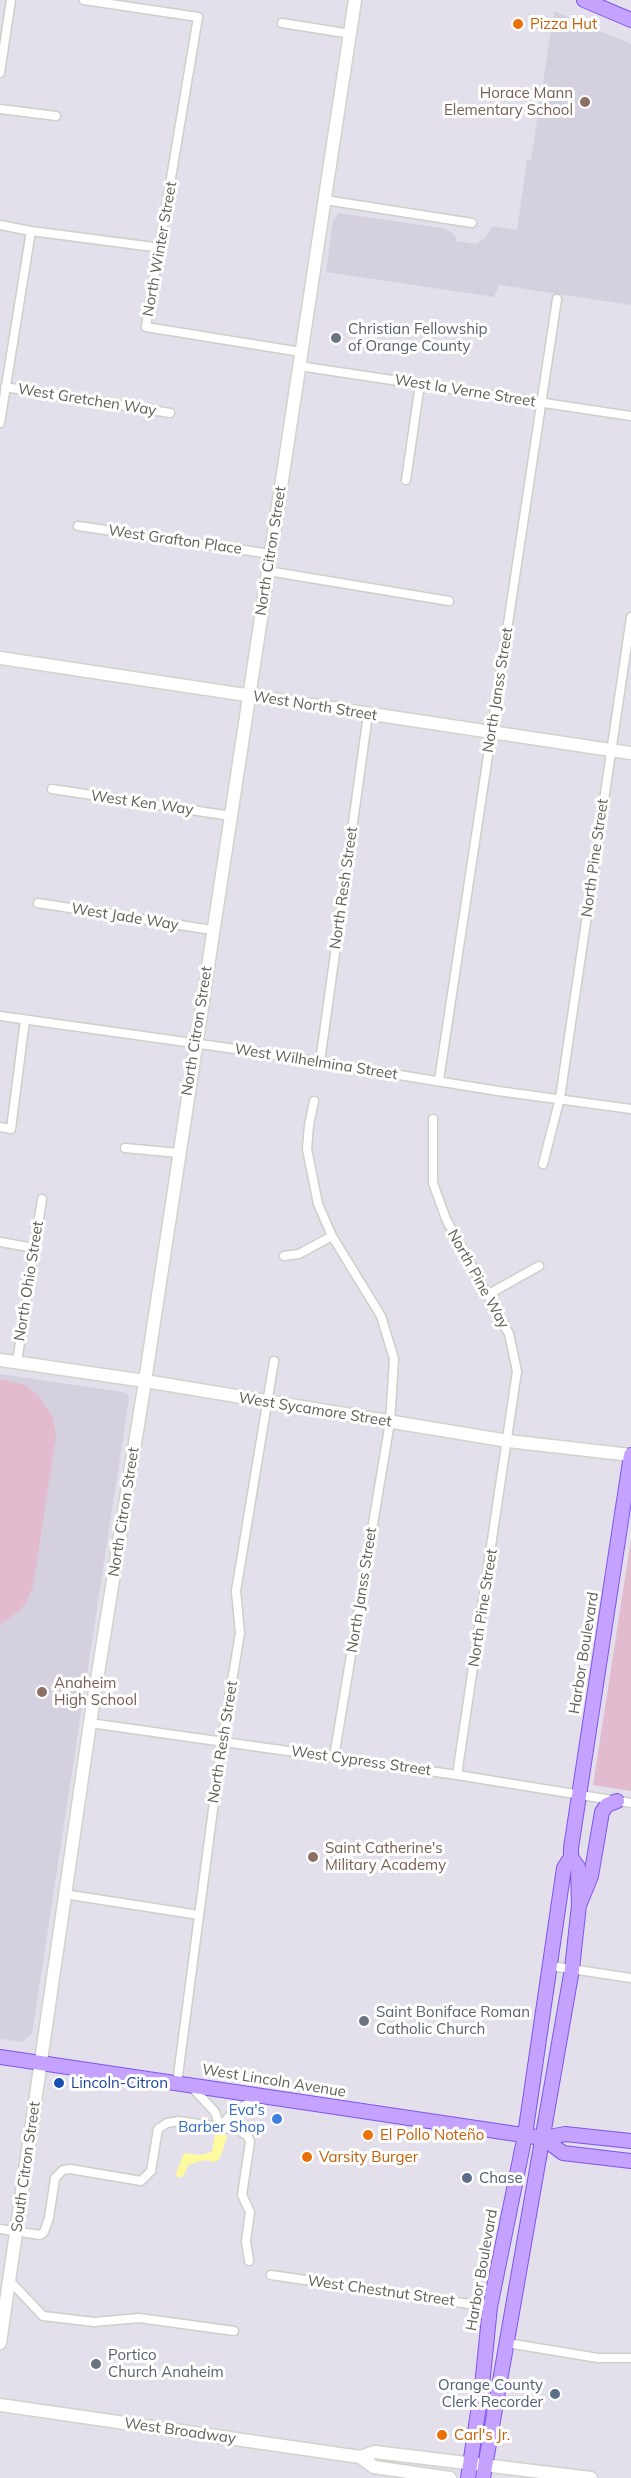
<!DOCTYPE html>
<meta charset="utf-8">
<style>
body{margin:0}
canvas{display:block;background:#e3dfeb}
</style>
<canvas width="631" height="2478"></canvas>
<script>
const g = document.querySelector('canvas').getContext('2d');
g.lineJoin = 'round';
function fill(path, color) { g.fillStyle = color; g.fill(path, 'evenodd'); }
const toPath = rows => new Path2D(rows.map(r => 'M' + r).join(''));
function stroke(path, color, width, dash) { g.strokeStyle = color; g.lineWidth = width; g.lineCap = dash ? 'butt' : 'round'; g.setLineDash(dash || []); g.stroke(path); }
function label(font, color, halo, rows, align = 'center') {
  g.font = font + ' Mulish,sans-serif'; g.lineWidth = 6; g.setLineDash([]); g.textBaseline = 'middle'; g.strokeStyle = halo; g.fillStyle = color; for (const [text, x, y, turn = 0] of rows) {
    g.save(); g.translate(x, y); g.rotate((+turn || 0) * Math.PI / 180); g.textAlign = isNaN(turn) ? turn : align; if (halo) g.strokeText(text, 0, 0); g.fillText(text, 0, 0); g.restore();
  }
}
fill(toPath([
 [554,11,631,44,631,305,499,285,494,297,326,272,333,220,339,213,442,228,451,232,456,237,456,241,476,244,486,237,492,226,517,230,527,160,531,160],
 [0,1374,122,1392,127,1394,129,1399,32,2034,22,2042,0,2039]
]), '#d5d0dd');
fill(toPath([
 [0,1379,25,1385,39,1396,53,1418,56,1436,33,1586,26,1603,19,1611,0,1625],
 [631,1539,631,1791,593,1785]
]), '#e3bbce');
fill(toPath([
 [215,2134,225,2134,227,2137,220,2158,215,2162,204,2160,188,2165,184,2175,180,2178,177,2177,176,2173,184,2153,200,2155,212,2152]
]), '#fdfb9d');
const street = toPath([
 [84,0,198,17,146,327,301,352],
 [282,23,351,34],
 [0,73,11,0],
 [0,109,56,116],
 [325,200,472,223],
 [0,225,31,231,161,248],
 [299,366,631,416],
 [5,387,170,413],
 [0,423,31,231],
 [406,480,420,384],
 [78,526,271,554],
 [268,571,449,601],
 [52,789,231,816],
 [38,903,212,930],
 [0,1016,257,1052,498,1091,631,1109],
 [320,1062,368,714],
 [439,1080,557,299],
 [314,1101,309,1125,307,1149,318,1204,332,1236,381,1316,394,1359,390,1422,334,1757],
 [433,1119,433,1183,446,1219,509,1334,517,1371,457,1775],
 [0,1127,11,1129,25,1020],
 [125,1148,178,1153],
 [543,1164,560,1098,631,617],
 [0,1242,34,1248],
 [284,1256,299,1254,332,1236],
 [487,1295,539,1266],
 [17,1362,42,1199],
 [90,1723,457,1775,631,1803],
 [64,1894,199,1915],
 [551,1966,631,1978],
 [177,2083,222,1741,240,1633,236,1591,274,1361],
 [190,2085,215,2112,220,2127],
 [220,2127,233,2112,262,2096],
 [0,2229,40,2235,44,2232,49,2218,55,2178,63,2170,70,2169,141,2181,151,2171,158,2129,167,2123,179,2121,238,2130,248,2136,250,2142,242,2195,250,2212,246,2241,249,2261],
 [271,2275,490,2307],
 [10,2281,43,2316,94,2322,139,2318,234,2331],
 [507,2343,598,2358,631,2358]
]);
const secondary = toPath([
 [0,658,631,753],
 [0,1360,145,1381,508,1441,631,1455],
 [0,2343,90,1723,145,1381,355,0],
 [0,2405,360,2457,374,2467,450,2478],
 [360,2457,375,2452,591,2478]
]);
const primary = toPath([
 [584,0,631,20],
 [580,1903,591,1876,602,1812,607,1805,617,1801],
 [0,2057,543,2138,565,2134,631,2141],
 [543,2138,563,2153,631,2161],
 [468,2478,482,2386,490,2307,525,2135,564,1868,571,1857],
 [483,2478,572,1969,579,1905,578,1867,571,1857,571,1848,631,1455]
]);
stroke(street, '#cecfc8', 11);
stroke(secondary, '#d2d3ca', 15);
stroke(primary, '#7e56ee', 16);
stroke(street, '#fff', 8);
stroke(secondary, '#fff', 12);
stroke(primary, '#c5a2fd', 14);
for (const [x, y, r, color] of [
 [518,24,6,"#e8710a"],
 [585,102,6,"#8d6e63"],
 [336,338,6,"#6b7280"],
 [42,1692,6,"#8d6e63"],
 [313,1857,6,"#8d6e63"],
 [364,2021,6,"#6b7280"],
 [59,2083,6,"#1a4fb4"],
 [277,2119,6,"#3f7fe0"],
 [368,2135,6,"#e8710a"],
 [307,2157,6,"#e8710a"],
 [467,2178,6,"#5c6f8a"],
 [96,2364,6,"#6b7280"],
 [555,2394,6,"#5c6f8a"],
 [442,2435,6,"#e8710a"]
]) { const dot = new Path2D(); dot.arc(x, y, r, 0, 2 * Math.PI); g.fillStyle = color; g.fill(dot); stroke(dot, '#fff', 2); }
label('15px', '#c56008', '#fff', [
 ["Pizza Hut",530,24],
 ["El Pollo Noteño",380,2135],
 ["Varsity Burger",319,2157],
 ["Carl's Jr.",454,2435]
], 'left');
label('15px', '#785e54', '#fff', [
 ["Horace Mann",573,93,"right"],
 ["Elementary School",573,110,"right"],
 ["Anaheim",54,1683],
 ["High School",54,1700],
 ["Saint Catherine's",325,1848],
 ["Military Academy",325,1865]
], 'left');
label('15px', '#606058', '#fff', [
 ["North Winter Street",160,249,-80],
 ["West la Verne Street",465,391,9],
 ["West Gretchen Way",87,400,9],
 ["West Grafton Place",175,540,8],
 ["North Citron Street",271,551,-81],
 ["North Janss Street",498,690,-81],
 ["West North Street",315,706,9],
 ["West Ken Way",142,803,8],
 ["North Pine Street",595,858,-82],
 ["North Resh Street",344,888,-82],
 ["West Jade Way",125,917,9],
 ["North Citron Street",197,1031,-81],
 ["West Wilhelmina Street",316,1062,9],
 ["North Pine Way",478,1279,61],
 ["North Ohio Street",29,1281,-81],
 ["West Sycamore Street",315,1410,9],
 ["North Citron Street",124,1512,-81],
 ["North Janss Street",362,1590,-81],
 ["North Pine Street",483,1608,-81],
 ["Harbor Boulevard",584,1653,-81],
 ["North Resh Street",223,1742,-81],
 ["West Cypress Street",361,1761,8],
 ["West Lincoln Avenue",274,2081,9],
 ["South Citron Street",26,2167,-82],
 ["Harbor Boulevard",482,2270,-80],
 ["West Chestnut Street",381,2291,8],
 ["West Broadway",180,2431,8]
]);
label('15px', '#5b616d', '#fff', [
 ["Christian Fellowship",348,329],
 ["of Orange County",348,346],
 ["Saint Boniface Roman",376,2012],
 ["Catholic Church",376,2029],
 ["Portico",108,2355],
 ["Church Anaheim",108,2372]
], 'left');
label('15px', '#164399', '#fff', [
 ["Lincoln-Citron",71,2083]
], 'left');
label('15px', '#366cbe', '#fff', [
 ["Eva's",265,2110],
 ["Barber Shop",265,2127]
], 'right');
label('15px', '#4e5e75', '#fff', [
 ["Chase",479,2178],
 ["Orange County",543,2385,"right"],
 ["Clerk Recorder",543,2402,"right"]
], 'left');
</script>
